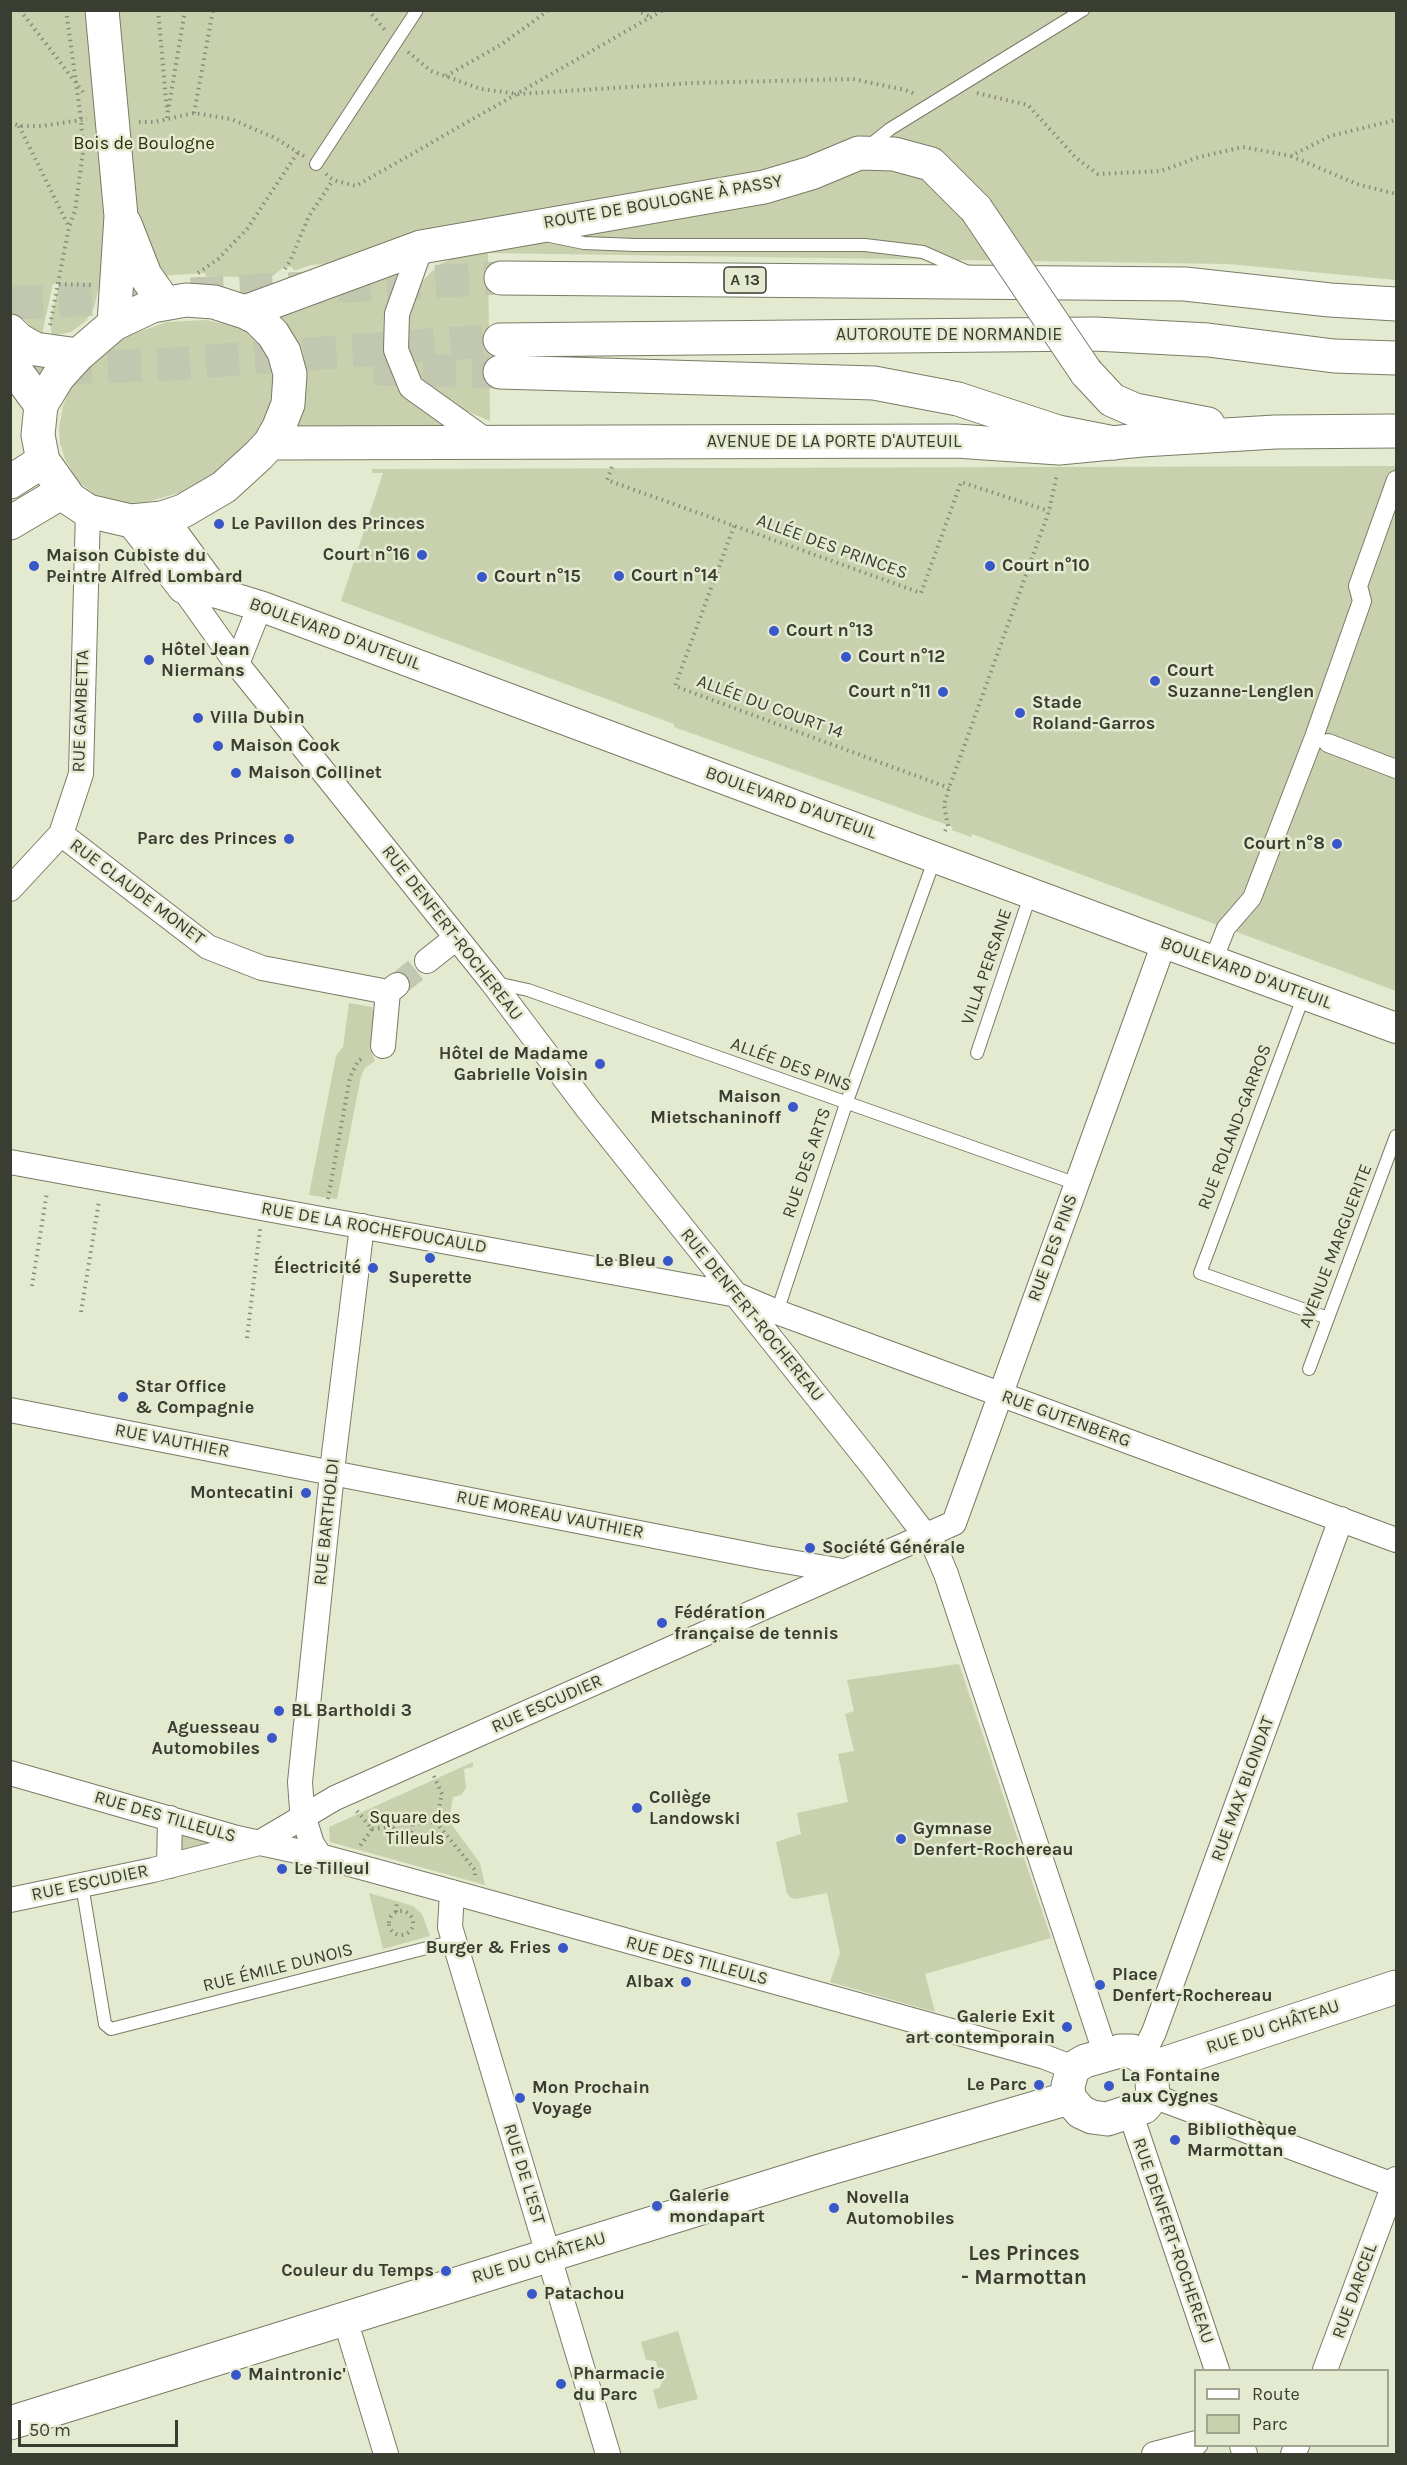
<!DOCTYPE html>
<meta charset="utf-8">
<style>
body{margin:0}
#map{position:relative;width:1407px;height:2465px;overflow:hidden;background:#e4eacf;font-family:Karla,sans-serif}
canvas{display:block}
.frame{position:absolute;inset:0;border:12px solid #3a3d32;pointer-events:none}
.legend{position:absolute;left:1194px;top:2369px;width:195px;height:78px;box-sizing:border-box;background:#e4eacf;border:2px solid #a0a590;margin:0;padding:8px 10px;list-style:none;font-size:18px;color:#3a3d32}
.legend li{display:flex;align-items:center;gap:12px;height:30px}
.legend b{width:30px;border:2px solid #a0a590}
.scale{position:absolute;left:18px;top:2420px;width:160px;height:27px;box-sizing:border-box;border:3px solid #3a3d32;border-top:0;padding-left:8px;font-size:18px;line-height:21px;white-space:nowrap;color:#3a3d32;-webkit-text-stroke:4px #e4eacf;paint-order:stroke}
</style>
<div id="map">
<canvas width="1407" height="2465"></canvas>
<div class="frame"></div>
<ul class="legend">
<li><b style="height:8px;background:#fff"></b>Route</li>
<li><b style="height:16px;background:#c8d0ad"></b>Parc</li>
</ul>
<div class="scale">50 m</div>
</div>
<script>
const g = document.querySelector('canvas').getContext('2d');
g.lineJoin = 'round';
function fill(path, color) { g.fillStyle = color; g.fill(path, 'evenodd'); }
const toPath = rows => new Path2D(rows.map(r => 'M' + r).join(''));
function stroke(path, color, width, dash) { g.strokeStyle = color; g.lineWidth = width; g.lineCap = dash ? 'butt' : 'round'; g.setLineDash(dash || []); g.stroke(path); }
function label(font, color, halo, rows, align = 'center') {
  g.font = font + ' Karla,sans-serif'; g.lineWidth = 5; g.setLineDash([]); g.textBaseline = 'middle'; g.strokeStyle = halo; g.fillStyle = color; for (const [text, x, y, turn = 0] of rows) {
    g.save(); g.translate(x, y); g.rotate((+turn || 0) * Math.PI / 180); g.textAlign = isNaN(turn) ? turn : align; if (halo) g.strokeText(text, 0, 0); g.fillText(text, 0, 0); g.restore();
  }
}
fill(toPath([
 [11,11,1396,11,1396,280,1229,264,488,253,490,421,443,401,418,377,408,355,405,322,420,283,440,264,460,255,311,265,297,270,293,270,292,267,284,267,270,278,206,276,204,273,101,280,94,307,86,321,71,332,52,336,50,322,59,284,53,284,42,334,33,330,11,302],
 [395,270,402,272,385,329,443,425,442,429,295,430,280,315],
 [206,320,238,327,253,335,273,363,276,387,268,414,254,438,218,471,187,491,146,502,121,504,97,497,78,481,65,459,60,443,59,428,63,406,71,385,111,346,130,335,167,322],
 [1396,466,1396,991,972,834,971,837,952,830,953,827,674,727,674,724,341,601,383,473,372,473,372,469],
 [349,1003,372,1007,374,1015,370,1050,375,1061,365,1068,361,1076,337,1199,309,1195,336,1056,343,1047],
 [959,1664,1051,1938,925,1974,935,2012,830,1982,840,1953,827,1893,796,1899,791,1898,787,1893,776,1842,801,1834,797,1813,848,1802,838,1754,854,1751,845,1714,854,1711,847,1680],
 [473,1762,473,1767,464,1769,466,1788,461,1795,453,1797,450,1814,454,1819,452,1825,480,1863,485,1885,330,1842,329,1827],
 [182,1830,224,1843,184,1851,181,1848],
 [369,1893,413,1906,422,1914,430,1936,383,1949],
 [678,2331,698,2399,658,2409,653,2390,659,2388,662,2383,656,2361,646,2360,641,2342]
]), '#c8d0ad');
stroke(toPath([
 [397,985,427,961]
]), '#c2c7b0', 24, [24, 12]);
stroke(toPath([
 [191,294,501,278],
 [10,303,143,297],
 [374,369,500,372],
 [10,370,171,364,500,340]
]), '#c2c7b0', 33, [33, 16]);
const service = toPath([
 [869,146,890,129,1083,10],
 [316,164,417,10],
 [550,236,584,243,635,245,865,245,923,252,968,272],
 [496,983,528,990,1077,1184],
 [1304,995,1200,1273,1328,1318],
 [977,1053,1031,893],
 [777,1312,846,1104,935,858],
 [1309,1369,1396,1136],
 [82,1885,105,2024,111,2029,454,1941]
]);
const pedestrian = toPath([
 [1328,743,1396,769],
 [1213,961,1226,928,1252,898,1314,737,1362,601,1358,586,1396,480]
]);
const minor = toPath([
 [421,247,397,314,396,350,411,387,488,442],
 [183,588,237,664,492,982,587,1108,874,1468,935,1548,946,1574,1106,2055],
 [237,664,260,606],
 [61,834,208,947,262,968,388,992],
 [10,889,61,834,81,774,88,511],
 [427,961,456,938],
 [383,1046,388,992,397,985],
 [10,1162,737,1295,777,1312,1396,1540],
 [10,1410,767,1558,843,1571],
 [10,1773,237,1838,320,1856,452,1892,1045,2057,1073,2068],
 [320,1856,312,1844,307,1828,302,1809,300,1782,334,1454,362,1226],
 [169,1866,170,1818],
 [452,1892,450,1927,608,2454],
 [10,1900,153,1870,259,1843,335,1798,954,1523,1164,943],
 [1142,2057,1154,2032,1341,1519],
 [1153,2096,1396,2186],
 [1130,2112,1217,2370],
 [345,2319,386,2454],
 [1325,2370,1396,2179],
 [1242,2446,1245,2454],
 [1154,2454,1196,2443],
 [1293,2454,1297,2446]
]);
const tertiary = toPath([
 [162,518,217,593],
 [131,521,183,588,217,593,260,606,1164,943,1396,1028]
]);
const secondary = toPath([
 [102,10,121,216,114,324],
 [125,224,145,275,164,302],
 [186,300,214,302,245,312,257,318,273,334,284,352,290,374,288,404,279,427,270,443,259,455,224,487,183,511,162,518,131,521,88,511,70,499,43,461,38,435,41,405,58,377,78,355,114,324,152,306,186,300],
 [245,312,421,247,764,187,811,173,859,153,894,154,931,164,976,209],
 [10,331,19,340,35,349,78,355],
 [10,363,41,405],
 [1086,372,1112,400,1135,410,1208,424],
 [270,443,956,441,1059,448,1142,440,1275,432,1396,431],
 [10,482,43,461],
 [10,523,64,491],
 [1120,2051,1132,2051,1142,2057,1151,2068,1153,2096,1144,2107,1107,2119,1092,2117,1081,2112,1069,2098,1068,2086,1073,2068,1085,2061,1120,2051],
 [1151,2068,1396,1987],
 [10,2423,820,2171,1069,2098]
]);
const motorway = toPath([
 [501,278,1185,284,1330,300,1396,304],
 [500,340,1095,334,1208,340,1334,356,1396,358],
 [500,372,874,383,958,399,1058,432,1114,443]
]);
stroke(service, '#777d65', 14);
stroke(pedestrian, '#777d65', 20);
stroke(minor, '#777d65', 26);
stroke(tertiary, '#777d65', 32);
stroke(secondary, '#777d65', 35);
stroke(motorway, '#777d65', 35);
stroke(toPath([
 [20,10,83,92],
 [158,10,167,112],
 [368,10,385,30],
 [636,10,651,17],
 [408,52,431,71,481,89,518,94,692,83,853,79,905,90,915,94],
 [446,76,502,44,549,10],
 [977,93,1028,105,1076,158,1098,174,1161,171,1199,157,1243,147,1291,156,1330,136,1396,120],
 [194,113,213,10],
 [167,118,185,10],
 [10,122,19,126,42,126,87,119],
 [139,122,155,122,194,113,231,119,275,138,304,156],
 [19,126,69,227],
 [1291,156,1357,184,1396,194],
 [326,174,333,180,356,186,663,10],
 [285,269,290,261,309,216,333,180],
 [198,273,218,259,247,229,298,152],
 [59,284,91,285],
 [50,325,69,227,75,211,83,152,81,119,66,10],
 [612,467,607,480,921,593,961,482,1049,511],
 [734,526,675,686,949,788],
 [945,831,948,826,944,805,949,788,1049,511,1057,474],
 [328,1199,350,1077,358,1061,364,1057],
 [32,1286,47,1192],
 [81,1312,99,1201],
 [247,1338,260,1229],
 [434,1776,442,1794,436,1822,475,1870,475,1875],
 [357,1811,372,1829,360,1846],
 '393 1826a10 10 0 1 1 20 0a10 10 0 1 1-20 0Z',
 [413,1824,436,1822],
 [372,1829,393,1827],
 '389 1923a12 12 0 1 1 24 0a12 12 0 1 1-24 0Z',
 [396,1912,397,1901]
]), '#888c7a', 4, [1.5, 4.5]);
stroke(service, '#fff', 12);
stroke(pedestrian, '#fff', 18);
stroke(minor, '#fff', 24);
stroke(tertiary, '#fff', 30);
stroke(secondary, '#fff', 33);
stroke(motorway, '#fff', 33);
const secondaryBridge = toPath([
 [976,209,1086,372]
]);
stroke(secondaryBridge, '#777d65', 35, []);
stroke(secondaryBridge, '#fff', 33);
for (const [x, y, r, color] of [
 [219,524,6,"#3a57c9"],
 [422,555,6,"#3a57c9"],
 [34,566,6,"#3a57c9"],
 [990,566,6,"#3a57c9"],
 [619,576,6,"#3a57c9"],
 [482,577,6,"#3a57c9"],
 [774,631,6,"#3a57c9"],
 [846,657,6,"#3a57c9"],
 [149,660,6,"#3a57c9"],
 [1155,681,6,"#3a57c9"],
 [943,692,6,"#3a57c9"],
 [1020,713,6,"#3a57c9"],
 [198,718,6,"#3a57c9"],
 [218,746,6,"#3a57c9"],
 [236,773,6,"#3a57c9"],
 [289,839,6,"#3a57c9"],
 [1337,844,6,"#3a57c9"],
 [600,1064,6,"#3a57c9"],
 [793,1107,6,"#3a57c9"],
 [430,1258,6,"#3a57c9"],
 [668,1261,6,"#3a57c9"],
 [373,1268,6,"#3a57c9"],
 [123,1397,6,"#3a57c9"],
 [306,1493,6,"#3a57c9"],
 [810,1548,6,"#3a57c9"],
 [662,1623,6,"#3a57c9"],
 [279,1711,6,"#3a57c9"],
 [272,1738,6,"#3a57c9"],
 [637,1808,6,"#3a57c9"],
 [901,1839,6,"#3a57c9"],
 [282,1869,6,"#3a57c9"],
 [563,1948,6,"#3a57c9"],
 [686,1982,6,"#3a57c9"],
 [1100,1985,6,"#3a57c9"],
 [1067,2027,6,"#3a57c9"],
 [1039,2085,6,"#3a57c9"],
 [1109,2086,6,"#3a57c9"],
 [520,2098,6,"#3a57c9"],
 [1175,2140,6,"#3a57c9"],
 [657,2206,6,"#3a57c9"],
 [834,2208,6,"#3a57c9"],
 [446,2271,6,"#3a57c9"],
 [532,2294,6,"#3a57c9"],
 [236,2375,6,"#3a57c9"],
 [561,2384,6,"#3a57c9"]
]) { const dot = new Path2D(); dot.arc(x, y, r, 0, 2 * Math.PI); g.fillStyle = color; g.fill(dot); stroke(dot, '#e4eacf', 2); }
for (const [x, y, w] of [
 [745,280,42]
]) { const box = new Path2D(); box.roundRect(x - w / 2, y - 13, w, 26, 4.5); g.fillStyle = '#e4eacf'; g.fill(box); stroke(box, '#3a3d32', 1.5); }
label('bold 16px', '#3a3d32', null, [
 ["A 13",745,280]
]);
label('18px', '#292f09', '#e4eacf', [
 ["Bois de Boulogne",144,144],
 ["Square des",415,1818],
 ["Tilleuls",415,1839]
]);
label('18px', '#3a3d32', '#e4eacf', [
 ["ROUTE DE BOULOGNE À PASSY",663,202,-10],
 ["AUTOROUTE DE NORMANDIE",949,335],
 ["AVENUE DE LA PORTE D'AUTEUIL",834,442],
 ["ALLÉE DES PRINCES",832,547,20],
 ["BOULEVARD D'AUTEUIL",335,634,20],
 ["ALLÉE DU COURT 14",770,707,20],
 ["RUE GAMBETTA",81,711,-88],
 ["BOULEVARD D'AUTEUIL",791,803,20],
 ["RUE CLAUDE MONET",137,892,37],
 ["RUE DENFERT-ROCHEREAU",452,933,52],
 ["VILLA PERSANE",987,967,-71],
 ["BOULEVARD D'AUTEUIL",1246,973,20],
 ["ALLÉE DES PINS",791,1065,20],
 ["RUE ROLAND-GARROS",1235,1127,-69],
 ["RUE DES ARTS",807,1163,-71],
 ["RUE DE LA ROCHEFOUCAULD",374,1228,10],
 ["AVENUE MARGUERITE",1336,1246,-69],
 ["RUE DES PINS",1053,1248,-70],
 ["RUE DENFERT-ROCHEREAU",752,1315,51],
 ["RUE GUTENBERG",1066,1419,20],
 ["RUE VAUTHIER",172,1441,11],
 ["RUE MOREAU VAUTHIER",550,1515,11],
 ["RUE BARTHOLDI",327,1522,-84],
 ["RUE ESCUDIER",547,1704,-24],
 ["RUE MAX BLONDAT",1243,1789,-70],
 ["RUE DES TILLEULS",165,1817,16],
 ["RUE ESCUDIER",90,1883,-12],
 ["RUE DES TILLEULS",697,1961,15],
 ["RUE ÉMILE DUNOIS",278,1968,-14],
 ["RUE DU CHÂTEAU",1273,2027,-18],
 ["RUE DE L'EST",524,2174,73],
 ["RUE DENFERT-ROCHEREAU",1173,2241,71],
 ["RUE DU CHÂTEAU",539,2258,-17],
 ["RUE DARCEL",1355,2291,-70]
]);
label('bold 18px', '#3a3d32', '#e4eacf', [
 ["Le Pavillon des Princes",231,524],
 ["Court n°16",410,555,"right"],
 ["Maison Cubiste du",46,556],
 ["Peintre Alfred Lombard",46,577],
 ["Court n°10",1002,566],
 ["Court n°14",631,576],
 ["Court n°15",494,577],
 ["Court n°13",786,631],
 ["Hôtel Jean",161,650],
 ["Niermans",161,671],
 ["Court n°12",858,657],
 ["Court",1167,671],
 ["Suzanne-Lenglen",1167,692],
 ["Court n°11",931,692,"right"],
 ["Stade",1032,703],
 ["Roland-Garros",1032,724],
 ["Villa Dubin",210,718],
 ["Maison Cook",230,746],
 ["Maison Collinet",248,773],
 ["Parc des Princes",277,839,"right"],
 ["Court n°8",1325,844,"right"],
 ["Hôtel de Madame",588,1054,"right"],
 ["Gabrielle Voisin",588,1075,"right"],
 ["Maison",781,1097,"right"],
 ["Mietschaninoff",781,1118,"right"],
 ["Le Bleu",656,1261,"right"],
 ["Électricité",361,1268,"right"],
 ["Superette",430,1278,"center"],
 ["Star Office",135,1387],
 ["& Compagnie",135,1408],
 ["Montecatini",294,1493,"right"],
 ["Société Générale",822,1548],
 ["Fédération",674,1613],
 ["française de tennis",674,1634],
 ["BL Bartholdi 3",291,1711],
 ["Aguesseau",260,1728,"right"],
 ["Automobiles",260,1749,"right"],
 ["Collège",649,1798],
 ["Landowski",649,1819],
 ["Gymnase",913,1829],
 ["Denfert-Rochereau",913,1850],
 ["Le Tilleul",294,1869],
 ["Burger & Fries",551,1948,"right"],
 ["Place",1112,1975],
 ["Denfert-Rochereau",1112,1996],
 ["Albax",674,1982,"right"],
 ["Galerie Exit",1055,2017,"right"],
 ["art contemporain",1055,2038,"right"],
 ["La Fontaine",1121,2076],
 ["aux Cygnes",1121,2097],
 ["Le Parc",1027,2085,"right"],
 ["Mon Prochain",532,2088],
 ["Voyage",532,2109],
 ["Bibliothèque",1187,2130],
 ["Marmottan",1187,2151],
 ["Galerie",669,2196],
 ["mondapart",669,2217],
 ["Novella",846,2198],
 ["Automobiles",846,2219],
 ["Couleur du Temps",434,2271,"right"],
 ["Patachou",544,2294],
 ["Pharmacie",573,2374],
 ["du Parc",573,2395],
 ["Maintronic'",248,2375]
], 'left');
label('bold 21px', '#3a3d32', '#e4eacf', [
 ["Les Princes",1024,2254],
 ["- Marmottan",1024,2278]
]);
</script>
